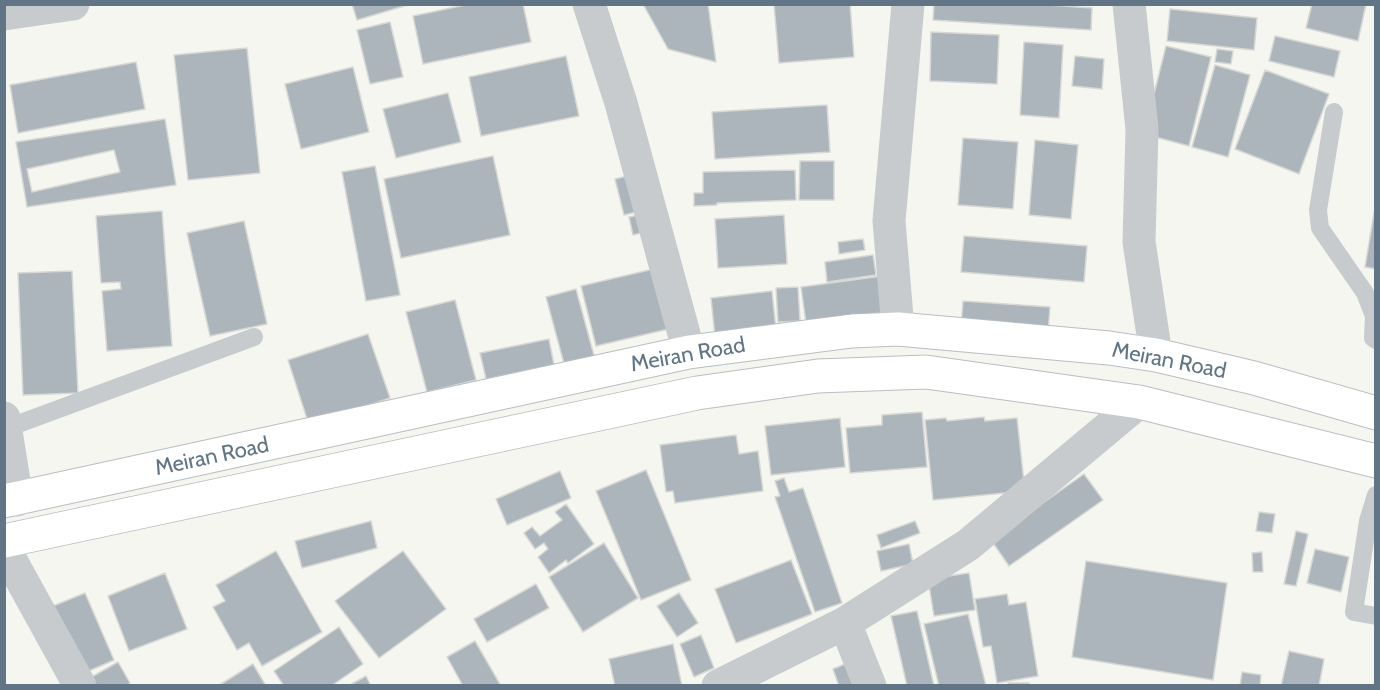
<!DOCTYPE html>
<style>
body{margin:0}
#map{position:relative;width:1380px;height:690px;overflow:hidden;background:#f6f6f1;font-family:Cabin,sans-serif}
canvas{display:block}
.frame{position:absolute;inset:0;border:6px solid #617586;pointer-events:none}
</style>
<div id="map">
<canvas width="1380" height="690"></canvas>
<div class="frame"></div>
</div>
<script>
const g = document.querySelector('canvas').getContext('2d');
g.lineJoin = 'round';
function fill(path, color) { g.fillStyle = color; g.fill(path, 'evenodd'); }
const toPath = rows => new Path2D(rows.map(r => 'M' + r).join(''));
function stroke(path, color, width, dash) { g.strokeStyle = color; g.lineWidth = width; g.lineCap = dash ? 'butt' : 'round'; g.setLineDash(dash || []); g.stroke(path); }
function label(font, color, halo, rows, align = 'center') {
  g.font = font + ' Cabin,sans-serif'; g.lineWidth = 6; g.setLineDash([]); g.textBaseline = 'middle'; g.strokeStyle = halo; g.fillStyle = color; for (const [text, x, y, turn = 0] of rows) {
    g.save(); g.translate(x, y); g.rotate((+turn || 0) * Math.PI / 180); g.textAlign = isNaN(turn) ? turn : align; if (halo) g.strokeText(text, 0, 0); g.fillText(text, 0, 0); g.restore();
  }
}
const building = toPath([
 [352,4,411,4,357,20,352,4],
 [470,4,523,4,531,42,423,64,413,16,470,4],
 [643,4,708,4,716,62,668,49,643,4],
 [774,4,850,4,854,57,779,63,774,4],
 [934,4,1034,4,1092,8,1091,30,933,20,934,4],
 [1312,4,1366,4,1358,41,1306,28,1312,4],
 [1170,9,1257,18,1254,50,1167,41,1170,9],
 [390,22,403,77,370,84,357,30,390,22],
 [931,32,999,35,997,84,930,81,931,32],
 [1275,36,1340,51,1334,77,1269,61,1275,36],
 [1024,42,1063,45,1059,118,1020,115,1024,42],
 [1166,46,1211,57,1189,146,1144,134,1166,46],
 [247,48,260,173,188,180,174,55,247,48],
 [1217,49,1233,51,1231,64,1215,62,1217,49],
 [566,56,579,116,481,136,469,77,566,56],
 [1075,56,1104,59,1102,89,1072,86,1075,56],
 [136,62,145,109,18,133,10,85,136,62],
 [1215,65,1250,75,1228,157,1192,147,1215,65],
 [353,67,369,132,301,149,285,84,353,67],
 [1265,70,1329,94,1299,174,1235,149,1265,70],
 [448,93,461,142,396,158,383,109,448,93],
 [827,105,830,152,715,159,712,112,827,105],
 [165,119,176,185,27,207,16,142,165,119],
 [114,150,120,172,32,192,27,169,114,150],
 [963,138,1018,142,1013,209,958,205,963,138],
 [1035,140,1078,145,1071,219,1029,215,1035,140],
 [493,156,510,235,401,258,384,179,493,156],
 [800,161,834,161,834,200,799,200,800,161],
 [375,166,400,295,366,301,342,172,375,166],
 [795,170,796,200,717,203,717,205,694,206,694,193,703,193,703,172,795,170],
 [639,173,649,209,624,215,615,179,639,173],
 [1376,201,1376,269,1365,267,1376,201],
 [162,211,172,346,107,351,102,291,121,289,120,282,101,283,96,216,162,211],
 [649,213,653,230,633,235,629,217,649,213],
 [784,215,787,264,718,268,715,219,784,215],
 [244,221,267,324,210,336,187,233,244,221],
 [964,236,1087,246,1084,282,961,272,964,236],
 [863,239,865,250,839,254,838,242,863,239],
 [873,255,876,275,827,282,825,262,873,255],
 [662,267,677,327,596,346,581,286,662,267],
 [72,271,78,393,23,395,18,273,72,271],
 [882,276,887,312,806,323,801,287,882,276],
 [798,287,800,321,778,322,776,288,798,287],
 [576,289,596,363,566,371,546,297,576,289],
 [772,291,776,330,715,337,711,298,772,291],
 [455,300,476,380,427,392,406,312,455,300],
 [963,301,1050,307,1048,333,961,326,963,301],
 [368,334,390,398,309,425,288,360,368,334],
 [549,339,554,365,486,379,480,353,549,339],
 [922,412,927,467,850,473,846,428,882,425,882,415,922,412],
 [984,417,985,421,1017,418,1025,491,933,500,925,420,946,418,947,421,984,417],
 [840,418,845,467,771,475,765,426,840,418],
 [736,435,739,454,758,451,763,491,675,503,673,491,666,492,660,445,736,435],
 [646,470,691,580,641,600,596,491,646,470],
 [560,471,571,498,507,525,496,499,560,471],
 [1084,474,1103,500,1009,566,991,540,1084,474],
 [784,478,789,492,803,488,842,603,815,612,775,497,780,496,775,481,784,478],
 [566,504,594,544,568,563,566,560,549,573,538,557,548,549,544,543,535,549,524,533,532,527,540,536,562,520,555,512,566,504],
 [1259,512,1275,514,1272,533,1256,531,1259,512],
 [371,521,377,548,302,568,295,541,371,521],
 [915,521,920,533,881,548,877,535,915,521],
 [1296,531,1308,534,1296,586,1284,584,1296,531],
 [604,543,638,598,583,632,549,577,604,543],
 [909,544,913,564,881,571,877,551,909,544],
 [1315,549,1349,557,1341,592,1307,583,1315,549],
 [276,551,322,632,262,666,249,643,237,650,213,607,225,601,216,585,276,551],
 [403,551,446,609,379,658,335,601,403,551],
 [1262,552,1263,572,1253,572,1252,553,1262,552],
 [791,560,812,614,736,643,715,589,791,560],
 [1086,561,1227,583,1213,680,1072,657,1086,561],
 [165,573,187,629,129,651,108,596,165,573],
 [969,573,975,610,934,616,928,579,969,573],
 [536,584,549,608,487,642,474,619,536,584],
 [85,593,114,660,82,674,53,606,85,593],
 [679,593,698,623,677,637,657,606,679,593],
 [1007,594,1009,605,1026,602,1038,676,997,683,991,646,983,647,975,599,1007,594],
 [917,611,934,686,907,686,891,616,917,611],
 [968,614,986,686,939,686,924,624,968,614],
 [339,627,363,664,331,686,284,686,274,671,339,627],
 [701,635,714,668,694,677,680,644,701,635],
 [475,641,501,686,463,686,447,657,475,641],
 [673,644,682,686,615,686,609,659,673,644],
 [1289,651,1324,659,1319,686,1281,686,1289,651],
 [118,662,130,683,126,686,92,686,88,679,118,662],
 [850,662,859,686,839,686,833,669,850,662],
 [253,664,266,686,218,686,253,664],
 [1242,672,1261,675,1260,686,1240,686,1242,672],
 [366,676,371,686,348,686,366,676],
 [1008,683,1029,683,1029,686,1008,686,1008,683]
]);
fill(building, '#acb5bb');
stroke(building, '#d7d7d4', 1.5);
const secondary = toPath([
 [4,501,689,352,852,331,898,329,1109,348,1156,355,1254,378,1376,413],
 [4,541,697,393,818,376,926,372,1139,402,1376,461]
]);
stroke(secondary, '#b9bec3', 35);
stroke(toPath([
 [1334,112,1318,210,1320,228,1365,293,1374,316,1373,338,1376,340],
 [7,428,254,337],
 [1376,495,1368,521,1354,612,1376,616]
]), '#c8cbce', 18);
stroke(toPath([
 [589,4,621,103,689,352],
 [1129,4,1142,129,1139,242,1156,355],
 [4,14,73,4],
 [898,329,889,221,908,4],
 [4,418,17,500],
 [4,548,80,686],
 [845,623,870,686],
 [718,686,845,623,968,545,1139,402]
]), '#c8cbce', 33);
stroke(secondary, '#fff', 33);
label('22px', '#617586', '#fff', [
 ["Meiran Road",688,355,-10],
 ["Meiran Road",1169,361,11],
 ["Meiran Road",212,457,-12]
]);
</script>
